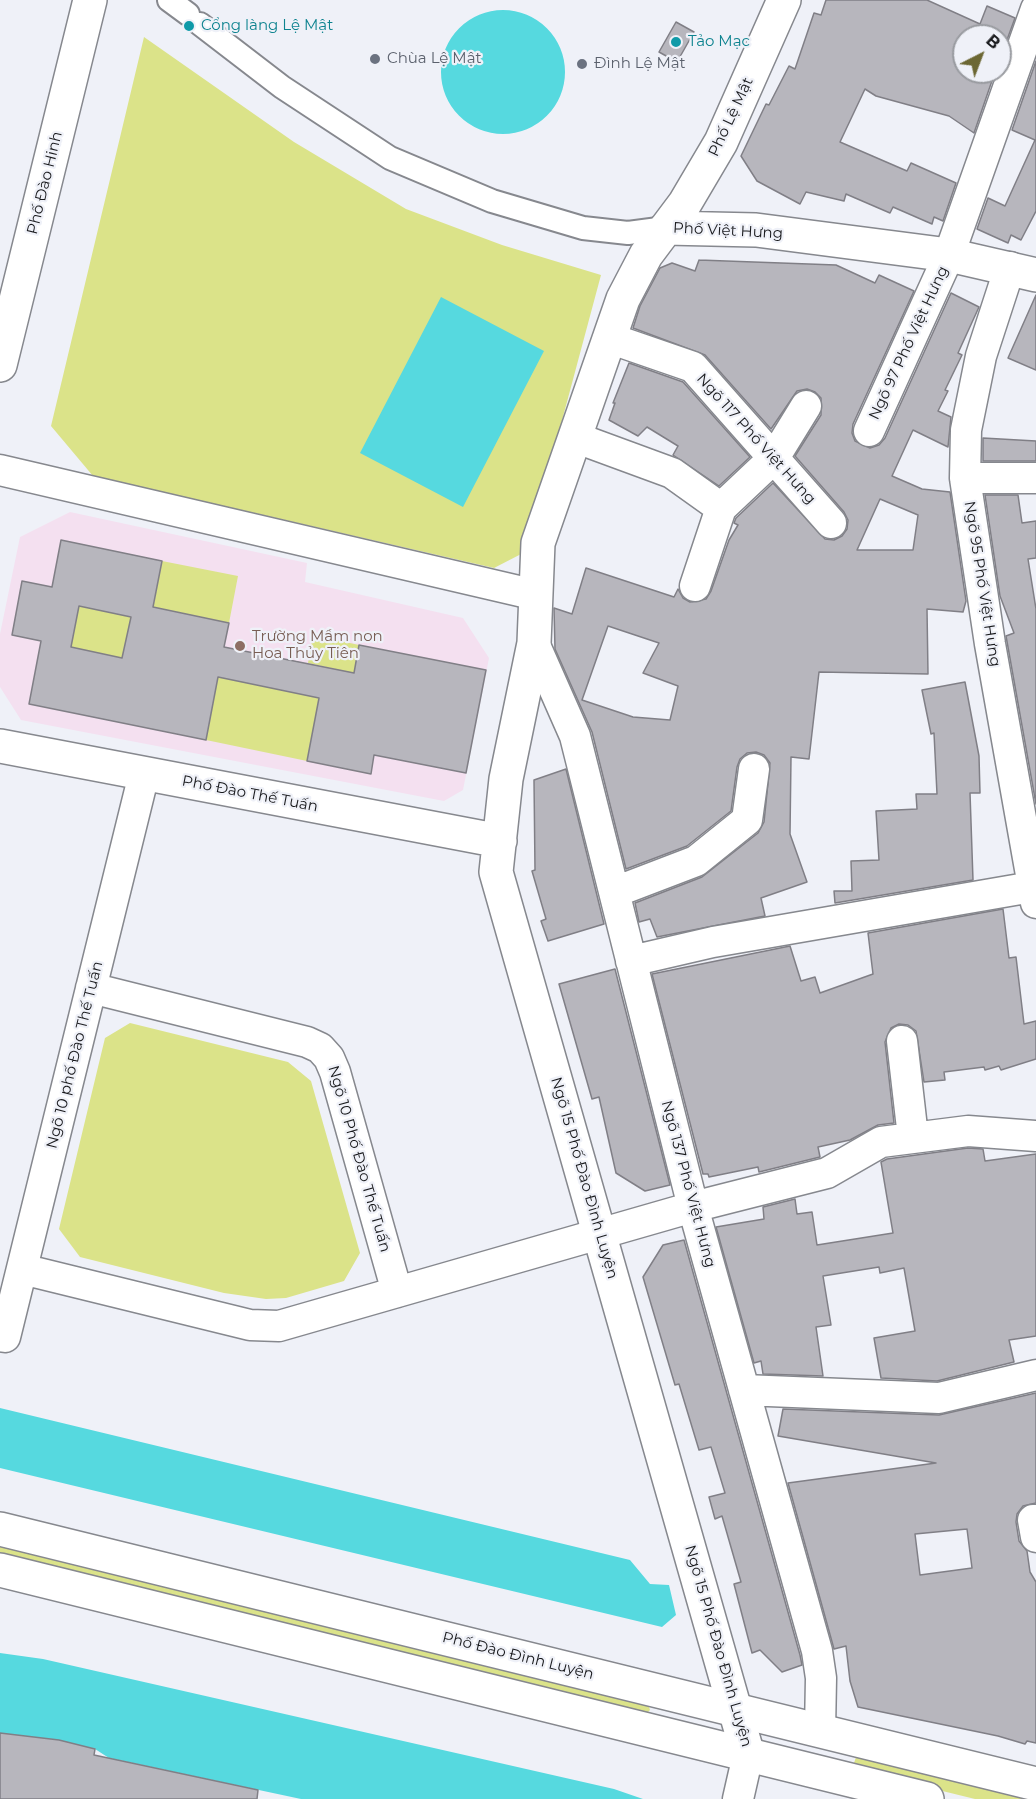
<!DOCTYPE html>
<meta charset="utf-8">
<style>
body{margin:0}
#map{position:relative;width:1036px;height:1799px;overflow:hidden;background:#eff1f8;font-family:Montserrat,sans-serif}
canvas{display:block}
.north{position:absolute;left:952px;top:24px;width:60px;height:60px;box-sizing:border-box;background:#eff1f8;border:2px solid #999ba0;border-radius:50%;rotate:42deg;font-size:16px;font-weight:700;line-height:24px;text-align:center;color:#18191c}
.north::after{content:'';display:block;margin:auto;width:21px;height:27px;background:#6c6733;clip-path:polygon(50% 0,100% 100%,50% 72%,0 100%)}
</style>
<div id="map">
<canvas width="1036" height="1799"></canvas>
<div class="north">B</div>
</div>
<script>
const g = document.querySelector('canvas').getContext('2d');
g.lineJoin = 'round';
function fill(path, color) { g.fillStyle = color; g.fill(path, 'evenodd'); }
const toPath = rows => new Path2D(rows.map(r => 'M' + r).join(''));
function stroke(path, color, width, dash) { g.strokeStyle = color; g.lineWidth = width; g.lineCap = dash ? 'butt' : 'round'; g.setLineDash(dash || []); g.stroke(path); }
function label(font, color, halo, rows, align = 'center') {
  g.font = font + ' Montserrat,sans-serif'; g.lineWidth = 4.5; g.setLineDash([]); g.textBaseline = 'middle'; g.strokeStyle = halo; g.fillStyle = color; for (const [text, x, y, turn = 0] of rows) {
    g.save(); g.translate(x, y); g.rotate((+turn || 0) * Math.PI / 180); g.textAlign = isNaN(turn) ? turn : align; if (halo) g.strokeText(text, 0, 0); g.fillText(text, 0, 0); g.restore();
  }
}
fill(toPath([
 [70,512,307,563,305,582,463,618,489,658,463,790,444,801,21,720,0,687,0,634,20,537]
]), '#f4e0f0');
fill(toPath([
 [144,37,294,142,406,209,502,245,601,275,527,551,494,568,93,476,51,426],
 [162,561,238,576,229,623,172,611,152,614],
 [79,606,131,617,122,658,71,647],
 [313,635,359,645,354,673,308,663],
 [218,677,319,698,307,761,206,740],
 [130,1023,288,1062,311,1081,360,1253,344,1281,286,1298,266,1299,224,1293,80,1257,59,1229,105,1038],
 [0,1541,648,1704,650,1710,645,1715,0,1558],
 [856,1757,1036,1799,975,1799,861,1771,854,1763]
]), '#dbe389');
fill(toPath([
 '441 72a62 62 0 1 1 124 0a62 62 0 1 1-124 0Z',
 [441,297,544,351,463,507,360,453],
 [0,1408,630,1560,650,1584,669,1585,676,1615,662,1627,0,1468],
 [0,1653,43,1659,614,1789,643,1799,301,1799,109,1758,95,1749,56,1740,0,1733]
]), '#56d9df');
const building = toPath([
 [826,0,927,0,980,24,987,6,1015,18,1000,59,1000,36,964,36,964,72,995,72,974,133,949,116,876,96,865,89,840,142,907,171,911,163,956,183,943,221,934,217,932,224,893,207,890,213,846,194,844,201,806,192,800,204,757,181,741,156,766,104,769,105,789,66,795,69,814,13,821,15,826,0],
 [676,22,694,32,677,62,659,52,676,22],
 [1036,61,1036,211,1021,240,1011,235,1008,243,977,229,988,198,1005,206,1035,140,1012,130,1036,61],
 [699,260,836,265,875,283,879,275,914,291,853,424,852,433,855,441,870,448,879,445,885,438,951,293,979,307,958,353,962,355,945,390,948,391,938,411,951,417,948,447,913,430,892,476,922,489,950,492,966,601,963,612,927,609,928,674,819,672,809,759,791,757,790,834,807,882,761,898,765,916,657,937,650,919,639,922,635,903,702,877,758,833,764,822,770,763,764,755,756,752,747,753,740,759,737,767,731,811,687,846,626,869,592,732,555,649,554,608,572,614,586,568,674,597,678,589,683,598,690,602,706,599,711,591,729,540,738,525,734,523,736,518,773,483,825,539,834,540,842,536,847,529,848,520,844,512,795,456,821,415,821,398,815,392,807,389,797,391,771,429,705,355,633,328,640,306,660,268,672,263,695,271,699,260],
 [880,499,918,515,913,550,857,550,880,499],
 [608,626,659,643,643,673,678,686,670,720,633,717,582,700,608,626],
 [1036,295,1036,370,1008,358,1036,295],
 [629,363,683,382,750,457,719,486,673,455,678,446,647,427,638,436,609,420,615,403,613,403,629,363],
 [983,438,1036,441,1036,461,983,461,983,438],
 [985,495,1018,495,1022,523,1036,521,1036,558,1028,559,1036,609,1036,804,1006,636,1014,633,1000,596,985,495],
 [61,540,162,561,153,607,229,623,224,647,354,673,359,645,486,670,466,773,374,755,371,774,307,761,319,698,218,677,206,740,29,704,41,641,12,635,22,581,52,587,61,540],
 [79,606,131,617,122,658,71,647,79,606],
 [965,682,979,756,980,793,970,793,973,880,835,903,834,891,852,891,851,861,879,860,876,811,917,809,916,794,937,794,934,733,931,734,922,690,965,682],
 [566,769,604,924,548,941,541,921,546,919,532,871,535,870,534,780,566,769],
 [1003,909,1009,958,1016,957,1024,1024,1036,1021,1036,1059,1001,1070,999,1066,985,1070,984,1067,944,1072,945,1080,924,1082,916,1031,908,1025,899,1024,891,1028,885,1042,894,1123,878,1125,850,1140,818,1147,820,1157,759,1172,758,1167,709,1177,708,1174,703,1174,652,974,790,946,801,981,815,977,820,993,873,974,868,933,1003,909],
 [615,969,670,1185,645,1191,616,1173,599,1097,592,1099,559,984,615,969],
 [968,1148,983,1149,985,1161,1036,1154,1036,1336,1009,1340,1014,1362,937,1381,881,1378,874,1338,915,1331,904,1268,880,1273,879,1267,823,1276,831,1325,816,1327,823,1376,763,1374,761,1361,754,1363,716,1227,764,1219,763,1207,795,1199,797,1214,812,1212,817,1245,893,1233,881,1162,887,1159,968,1148],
 [684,1240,800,1655,802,1665,782,1672,760,1650,752,1653,734,1584,741,1582,722,1516,715,1519,709,1497,725,1493,711,1447,699,1450,679,1384,675,1385,643,1277,663,1245,684,1240],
 [1036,1393,1036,1503,1023,1506,1017,1514,1016,1522,1019,1541,1027,1551,1030,1572,1036,1582,1036,1743,1027,1741,1025,1744,998,1736,858,1707,850,1681,846,1646,834,1649,788,1483,936,1463,778,1436,783,1409,939,1415,1036,1393],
 [967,1529,972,1568,920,1575,915,1534,967,1529],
 [0,1733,59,1740,95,1749,94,1755,258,1790,257,1799,0,1799,0,1733]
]);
fill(building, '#b7b6bd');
stroke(building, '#807f86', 1.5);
const pedestrian = toPath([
 [169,0,188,14],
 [200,24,282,87,390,158,492,201,583,228,628,233,666,228]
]);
const minor = toPath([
 [1010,267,981,356,966,430,965,478,990,644,1036,903],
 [609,338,693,367,831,523],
 [869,431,949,255,1036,9],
 [574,437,672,473,721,508,695,586],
 [0,470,536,595],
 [965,478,1036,478],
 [721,508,774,458,806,406],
 [534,643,575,736,693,1207,817,1651,821,1678,820,1731],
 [615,892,696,861,747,820,754,769],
 [631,961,713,942,1032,887],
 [91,988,307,1042,320,1048,329,1058,335,1072,397,1292],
 [902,1041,913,1137],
 [22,1269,250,1325,279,1326,693,1207,827,1173,881,1142,968,1131,1036,1136],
 [5,1337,144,774],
 [744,1390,939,1398,1036,1375],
 [1036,1520,1033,1520,1036,1537],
 [738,1799,748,1755]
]);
const tertiary = toPath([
 [666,228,756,230,949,255,1036,275],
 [0,365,90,0],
 [0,746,500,841],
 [748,1755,496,872,506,779,534,643,538,543,623,299,646,255,685,203,721,142,784,0]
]);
const secondary = toPath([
 [0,1529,1036,1784],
 [0,1570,927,1799]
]);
stroke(pedestrian, '#86888e', 26);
stroke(minor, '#86888e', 33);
stroke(tertiary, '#86888e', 36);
stroke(secondary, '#86888e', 36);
stroke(pedestrian, '#fff', 22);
stroke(minor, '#fff', 30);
stroke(tertiary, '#fff', 33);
stroke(secondary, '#fff', 33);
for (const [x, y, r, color] of [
 [189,26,6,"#0f9aa8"],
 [676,42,6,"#0f9aa8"],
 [375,59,6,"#6b7280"],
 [582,64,6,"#6b7280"],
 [240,646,6,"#8d6e63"]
]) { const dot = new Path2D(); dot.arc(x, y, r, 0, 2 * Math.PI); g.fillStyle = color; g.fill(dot); stroke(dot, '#eff1f8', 2); }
label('15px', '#0d838f', '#eff1f8', [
 ["Cổng làng Lệ Mật",201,26],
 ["Tảo Mạc",688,42]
], 'left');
label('15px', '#5b616d', '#eff1f8', [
 ["Chùa Lệ Mật",387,59],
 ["Đình Lệ Mật",594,64]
], 'left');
label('15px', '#18191c', '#eff1f8', [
 ["Phố Lệ Mật",731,117,-65],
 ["Phố Đào Hinh",45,183,-76],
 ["Phố Việt Hưng",728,231,3],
 ["Ngõ 97 Phố Việt Hưng",909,343,-65],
 ["Ngõ 117 Phố Việt Hưng",756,439,48],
 ["Ngõ 95 Phố Việt Hưng",982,584,81],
 ["Phố Đào Thế Tuấn",250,794,11],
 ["Ngõ 10 phố Đào Thế Tuấn",75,1055,-76],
 ["Ngõ 10 Phố Đào Thế Tuấn",359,1159,74],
 ["Ngõ 15 Phố Đào Đình Luyện",584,1178,74],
 ["Ngõ 137 Phố Việt Hưng",688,1184,75],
 ["Ngõ 15 Phố Đào Đình Luyện",718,1646,74],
 ["Phố Đào Đình Luyện",518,1656,14]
]);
label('15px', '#785e54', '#eff1f8', [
 ["Trường Mầm non",252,637],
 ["Hoa Thủy Tiên",252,654]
], 'left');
</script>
